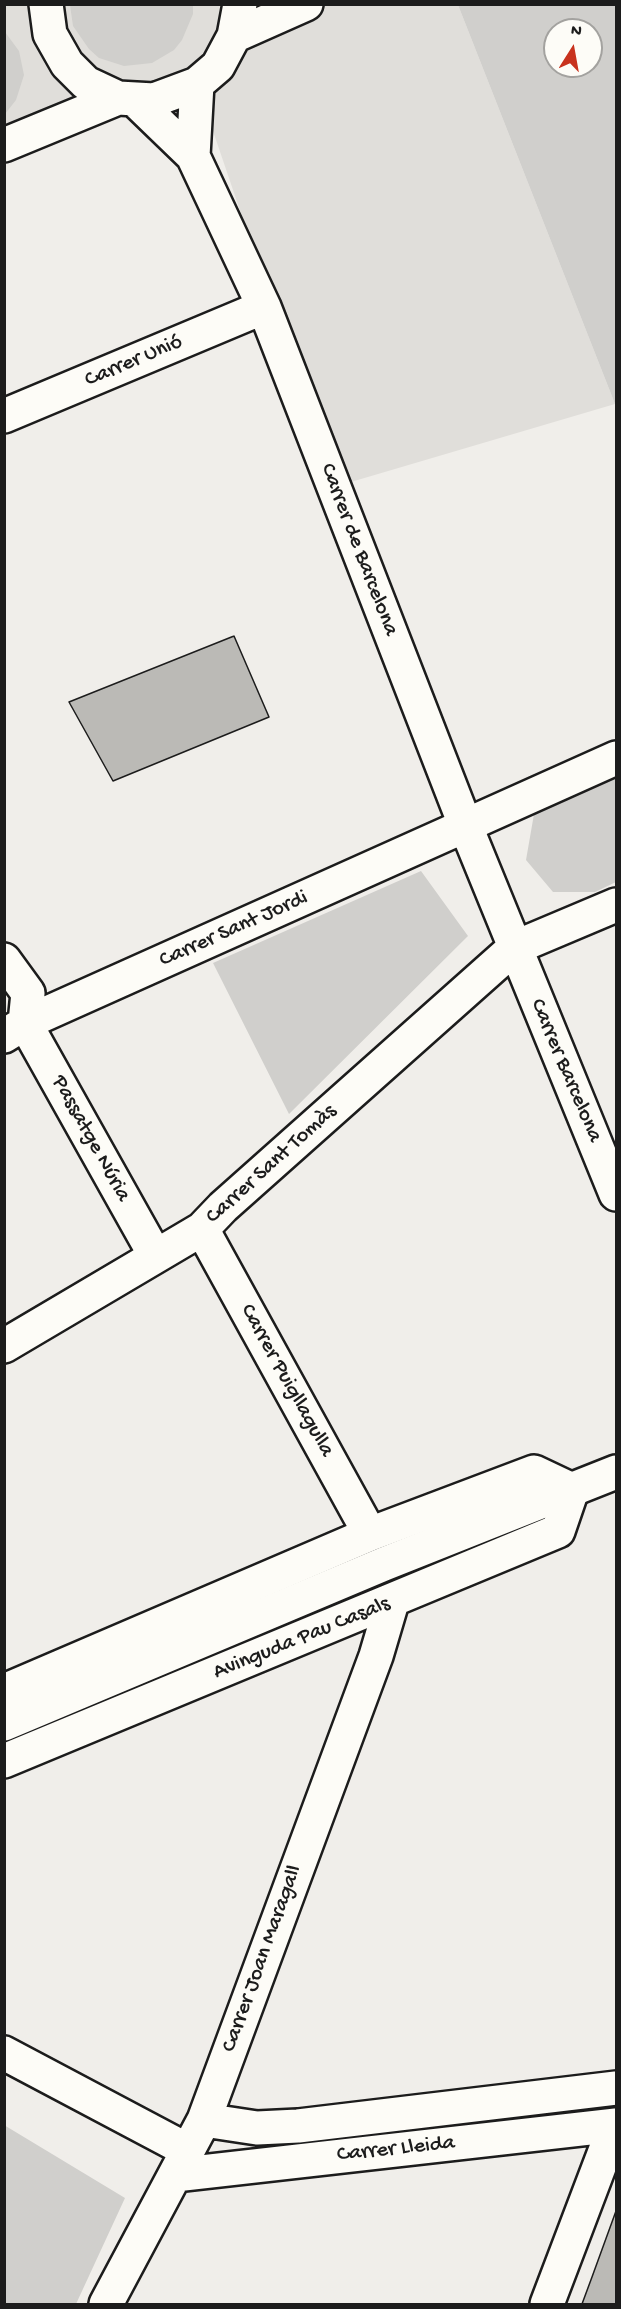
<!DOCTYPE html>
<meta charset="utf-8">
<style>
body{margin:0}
#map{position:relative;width:621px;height:2309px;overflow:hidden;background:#f0eeea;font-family:"Gochi Hand",sans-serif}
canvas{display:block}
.frame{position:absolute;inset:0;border:6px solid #1c1c1c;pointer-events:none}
.north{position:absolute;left:543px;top:18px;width:60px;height:60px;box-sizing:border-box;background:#fdfcf7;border:2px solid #a3a29f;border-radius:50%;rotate:11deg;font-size:16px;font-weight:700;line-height:24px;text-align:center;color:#1c1c1c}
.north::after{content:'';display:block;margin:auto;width:21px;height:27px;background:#c8321e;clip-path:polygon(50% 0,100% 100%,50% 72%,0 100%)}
</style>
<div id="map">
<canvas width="621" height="2309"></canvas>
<div class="frame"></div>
<div class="north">N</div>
</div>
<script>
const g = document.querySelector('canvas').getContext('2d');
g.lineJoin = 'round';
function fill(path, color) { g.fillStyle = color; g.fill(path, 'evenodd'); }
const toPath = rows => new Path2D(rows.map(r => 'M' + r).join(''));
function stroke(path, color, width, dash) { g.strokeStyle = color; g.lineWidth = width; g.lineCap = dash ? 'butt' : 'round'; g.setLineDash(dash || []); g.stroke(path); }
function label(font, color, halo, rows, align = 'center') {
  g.font = font + ' "Gochi Hand",sans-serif'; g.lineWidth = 4.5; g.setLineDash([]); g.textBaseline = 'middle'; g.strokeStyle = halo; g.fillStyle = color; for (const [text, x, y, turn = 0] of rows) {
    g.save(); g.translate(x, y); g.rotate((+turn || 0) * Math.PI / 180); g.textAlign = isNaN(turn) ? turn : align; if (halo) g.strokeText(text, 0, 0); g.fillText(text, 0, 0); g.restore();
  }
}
fill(toPath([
 [5,5,458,5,615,404,334,487,197,84,5,157]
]), '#e0deda');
fill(toPath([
 [70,5,193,5,193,14,182,40,174,50,152,63,124,66,99,58,89,49,73,26],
 [458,5,616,5,615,404],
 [555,30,591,30,591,66,555,66],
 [5,32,19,51,24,75,16,100,5,114],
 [616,773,616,882,595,892,553,892,526,860,534,814],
 [421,871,468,936,289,1114,213,963],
 [4,2125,125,2198,76,2304,5,2304]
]), '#d0cfcc');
const building = toPath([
 [234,636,269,717,113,781,69,702,234,636],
 [616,2211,616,2304,582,2304,592,2277,616,2211]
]);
fill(building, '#bbbab6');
stroke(building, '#1c1c1c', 1.5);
const pedestrian = toPath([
 [25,1023,155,1255]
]);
const minor = toPath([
 [46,4,50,34,67,64,86,83,118,98,154,100,197,84,218,66,234,36,240,4],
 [234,36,306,4],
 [134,99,193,156,264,307,466,827,616,1194],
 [4,145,118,98],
 [193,156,197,84],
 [4,416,264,307],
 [4,960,28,993,25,1023],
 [4,1036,25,1023,616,758],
 [202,1229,370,1534],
 [4,1346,202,1229,223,1207,514,948,616,905],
 [4,1691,370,1534,534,1472,572,1490,558,1531,4,1761],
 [4,2053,187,2150],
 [204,2120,257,2128,298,2126,616,2088],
 [175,2175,616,2125],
 [106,2304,204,2120,376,1656,392,1602],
 [547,2304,615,2125]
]);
const tertiary = toPath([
 [4,1724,384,1564,616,1472]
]);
stroke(pedestrian, '#1c1c1c', 38);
stroke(minor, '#1c1c1c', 38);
stroke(tertiary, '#1c1c1c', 38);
stroke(pedestrian, '#fdfcf7', 33);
stroke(minor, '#fdfcf7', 33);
stroke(tertiary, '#fdfcf7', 33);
label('22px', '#1c1c1c', '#fdfcf7', [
 ["Carrer Unió",134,362,-23],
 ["Carrer de Barcelona",358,550,69],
 ["Carrer Sant Jordi",234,930,-24],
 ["Carrer Barcelona",565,1071,67],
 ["Passatge Núria",90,1139,61],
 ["Carrer Sant Tomàs",272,1165,-42],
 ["Carrer Puigllagulla",286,1381,61],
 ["Avinguda Pau Casals",302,1639,-22],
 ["Carrer Joan Maragall",263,1959,-70],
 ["Carrer Lleida",396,2150,-6]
]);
</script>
